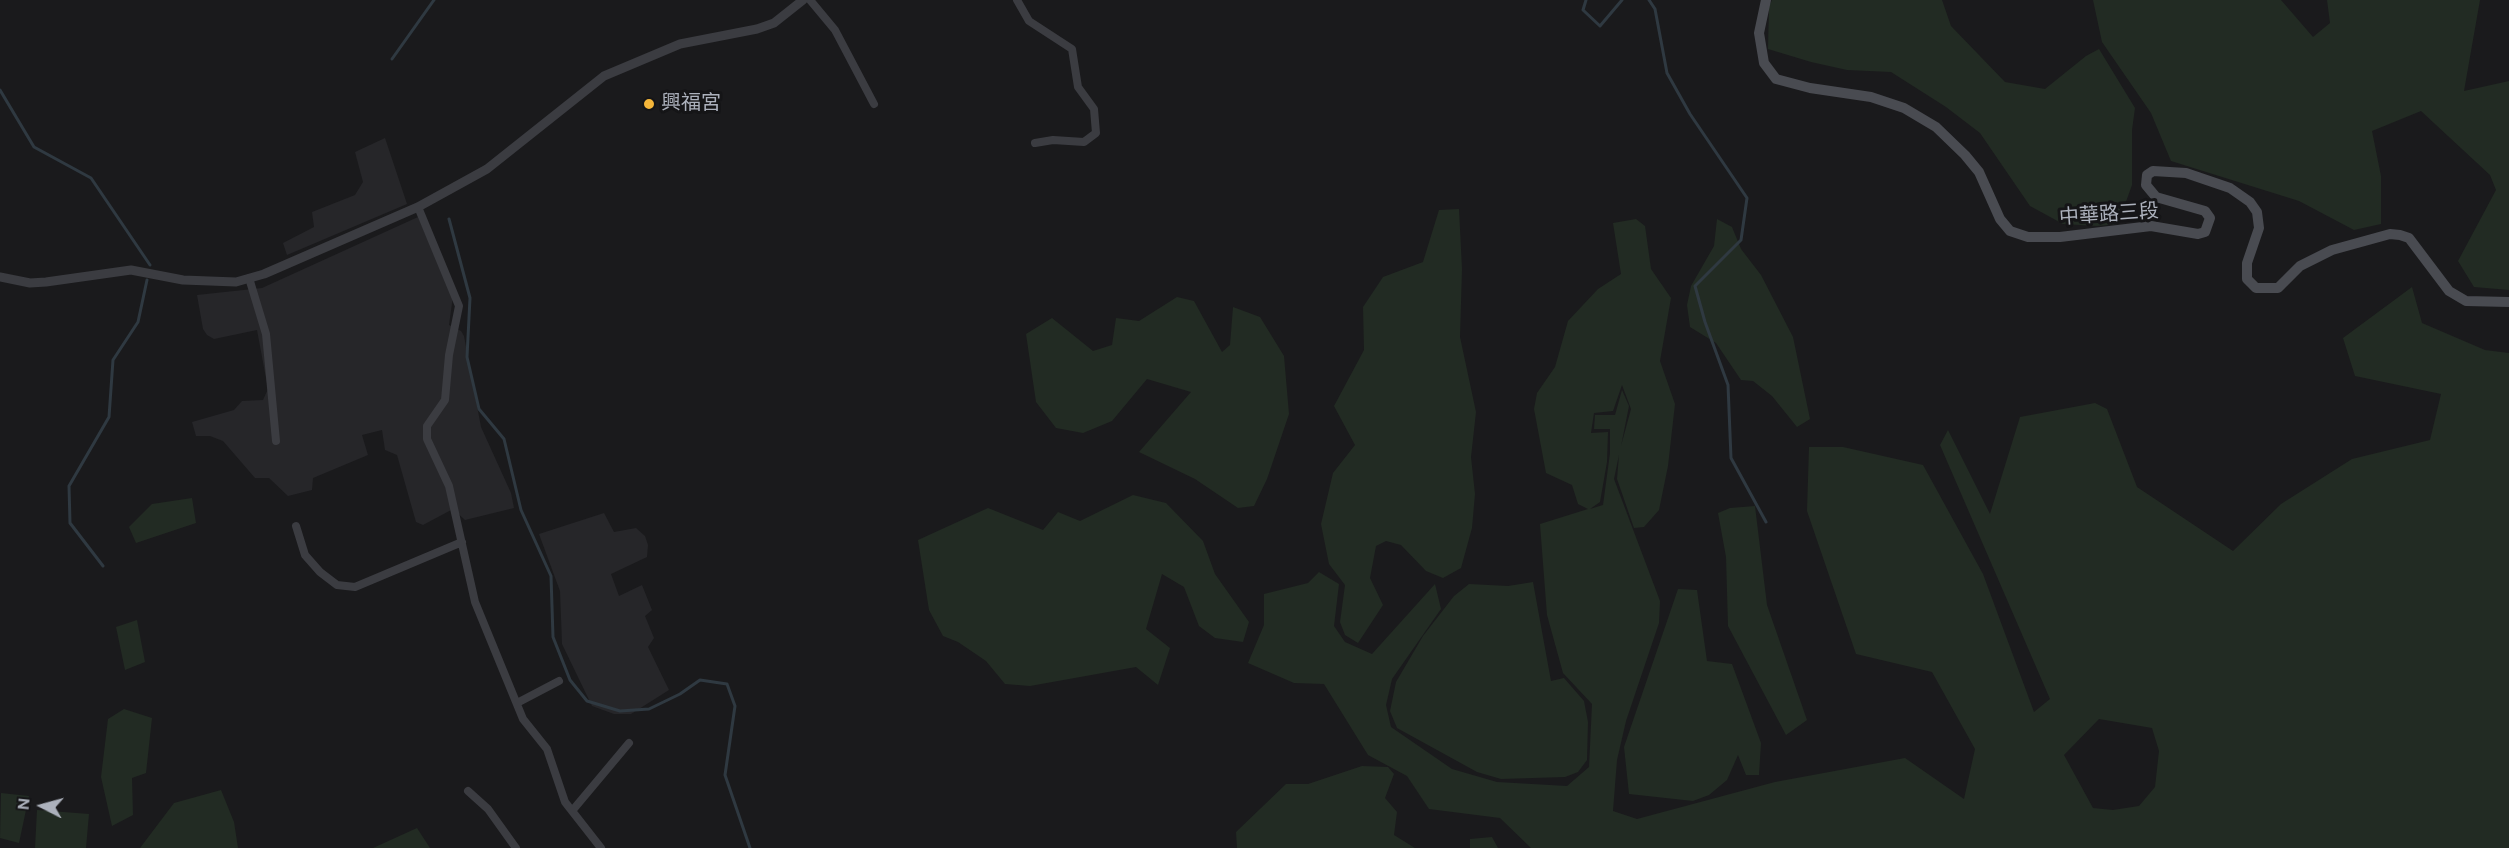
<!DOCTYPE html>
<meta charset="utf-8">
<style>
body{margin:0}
#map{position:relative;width:2509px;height:848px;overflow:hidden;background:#1a1a1c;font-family:"DM Sans",sans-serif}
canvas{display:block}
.north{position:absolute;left:12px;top:776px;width:60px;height:60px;-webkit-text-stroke:4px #151517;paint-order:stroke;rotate:276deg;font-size:16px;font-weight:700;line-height:24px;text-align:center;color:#acb1bc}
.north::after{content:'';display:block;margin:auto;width:21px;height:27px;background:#acb1bc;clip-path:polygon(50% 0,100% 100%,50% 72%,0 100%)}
</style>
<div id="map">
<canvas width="2509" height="848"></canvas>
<div class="north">N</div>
</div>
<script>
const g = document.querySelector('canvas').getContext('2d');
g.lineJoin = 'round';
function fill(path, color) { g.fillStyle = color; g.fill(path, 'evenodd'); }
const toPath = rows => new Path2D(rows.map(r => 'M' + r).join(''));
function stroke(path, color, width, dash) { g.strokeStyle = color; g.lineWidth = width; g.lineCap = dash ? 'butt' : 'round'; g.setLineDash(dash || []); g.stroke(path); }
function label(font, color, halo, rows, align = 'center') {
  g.font = font + ' "DM Sans","Noto Sans TC",sans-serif'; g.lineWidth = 6; g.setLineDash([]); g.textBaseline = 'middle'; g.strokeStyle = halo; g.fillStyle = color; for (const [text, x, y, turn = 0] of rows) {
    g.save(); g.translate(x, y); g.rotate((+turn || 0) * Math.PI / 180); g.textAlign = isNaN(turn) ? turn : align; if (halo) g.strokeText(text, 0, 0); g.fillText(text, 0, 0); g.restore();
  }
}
fill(toPath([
 [385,138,407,204,287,255,283,243,314,227,312,212,355,195,363,182,355,152],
 [418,217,453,296,449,325,461,331,464,336,481,427,511,493,514,508,465,520,453,509,423,525,416,522,397,455,385,450,382,430,362,435,368,455,313,478,312,490,288,496,269,478,255,478,223,441,210,436,196,436,192,422,234,410,242,401,263,400,268,389,257,330,214,339,207,335,203,329,197,295,262,288],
 [604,513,614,532,636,528,645,536,648,545,647,557,611,574,619,596,642,585,652,610,645,616,654,638,648,647,669,690,631,714,614,714,592,706,562,644,560,591,539,534]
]), '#262629');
fill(toPath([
 [1772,0,1942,0,1951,26,2005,82,2045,89,2086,56,2099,49,2135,108,2132,130,2132,185,2118,224,2097,226,2063,224,2030,206,1980,133,1946,107,1891,72,1847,70,1811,62,1768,49,1769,7],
 [2093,0,2281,0,2313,37,2330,23,2327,0,2480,0,2464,91,2509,81,2509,290,2474,287,2458,261,2496,190,2490,175,2421,111,2372,131,2381,176,2381,224,2354,230,2299,201,2171,161,2151,113,2102,42],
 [1459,209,1462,269,1460,337,1476,412,1471,457,1475,494,1472,528,1461,568,1443,578,1426,571,1401,545,1386,541,1376,546,1370,578,1383,605,1358,643,1345,635,1340,622,1345,585,1329,564,1321,524,1333,473,1355,445,1334,406,1364,350,1363,307,1383,277,1423,262,1439,210],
 [1636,219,1645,226,1651,269,1671,298,1660,361,1675,404,1668,466,1659,510,1644,527,1634,528,1617,479,1619,455,1614,479,1660,601,1659,623,1626,721,1617,760,1613,811,1637,819,1775,782,1905,758,1964,799,1975,749,1932,672,1856,654,1807,511,1809,447,1843,447,1923,465,1983,574,2034,712,2050,699,1940,445,1948,430,1990,514,2020,417,2095,403,2107,409,2137,487,2233,551,2281,504,2352,459,2430,440,2441,394,2355,376,2343,338,2412,287,2422,323,2485,350,2509,353,2509,848,1531,848,1500,818,1429,809,1407,776,1368,755,1324,684,1294,683,1248,663,1264,625,1264,594,1308,583,1319,572,1339,584,1334,626,1345,642,1372,654,1435,584,1441,609,1392,679,1386,705,1391,727,1452,769,1497,782,1567,786,1589,767,1592,704,1563,673,1547,615,1540,524,1588,509,1578,504,1572,485,1546,473,1534,409,1537,393,1555,367,1568,321,1598,289,1621,274,1613,223],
 [1622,385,1631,409,1621,446,1629,406,1622,390,1615,415,1595,415,1594,429,1610,429,1610,453,1603,505,1590,509,1600,502,1607,462,1608,432,1591,433,1594,413,1613,411],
 [2099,719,2152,728,2159,751,2155,787,2139,806,2113,810,2093,808,2064,755],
 [1717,219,1732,227,1741,249,1761,275,1793,337,1810,419,1797,427,1772,396,1753,381,1741,380,1716,343,1690,327,1687,305,1691,286,1714,246],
 [1177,297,1194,301,1222,352,1230,345,1233,307,1260,317,1284,356,1289,414,1267,479,1254,506,1238,508,1195,479,1139,452,1191,392,1147,379,1112,421,1083,433,1056,428,1036,402,1026,334,1052,318,1093,351,1112,345,1116,318,1139,321],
 [1133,495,1166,503,1203,541,1215,574,1249,622,1243,642,1215,638,1199,626,1184,587,1162,574,1146,629,1170,648,1158,685,1136,667,1030,686,1005,684,986,661,958,642,943,636,929,610,918,540,988,508,1043,530,1058,512,1080,521],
 [192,498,196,523,136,543,129,527,152,504],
 [1755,506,1767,605,1807,720,1786,735,1728,626,1726,557,1718,513,1730,508],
 [1533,582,1551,681,1564,678,1584,701,1588,722,1587,760,1578,772,1565,777,1501,779,1477,772,1397,728,1390,711,1396,682,1423,636,1454,596,1469,584,1508,586],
 [1678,589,1697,590,1707,661,1732,664,1761,743,1759,775,1746,775,1738,755,1727,780,1709,795,1693,801,1629,794,1624,747],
 [137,620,145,662,125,670,116,627],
 [124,709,152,718,146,773,132,778,133,815,112,826,101,777,108,719],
 [1362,766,1388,767,1394,774,1385,798,1397,812,1394,835,1415,848,1237,848,1236,832,1286,784,1308,784],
 [221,790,234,822,238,848,140,848,174,803],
 [1,793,29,796,19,843,0,838],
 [37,810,89,814,86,848,35,848],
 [417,828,430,848,373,848],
 [1492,837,1498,848,1470,848,1470,839]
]), '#222b23');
stroke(toPath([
 [1586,0,1583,10,1600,26,1622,0],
 [1649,0,1655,9,1667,73,1690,114,1747,198,1741,240,1695,286,1705,322,1728,385,1731,458,1766,522],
 [392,59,434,0],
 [0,90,34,147,91,178,150,265],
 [449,219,470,298,467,357,479,409,504,439,521,510,551,576,553,637,570,680,587,701,620,711,649,709,680,694,700,680,727,684,735,706,725,775,750,848],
 [103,566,70,523,69,486,109,417,113,360,138,322,147,280]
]), '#2f3941', 3);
stroke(toPath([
 [810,0,835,30,874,104],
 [1017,0,1029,21,1072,49,1078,87,1094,109,1096,133,1084,142,1053,140,1035,143],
 [418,207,459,306,449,355,445,400,427,426,427,439,449,486,475,602,523,719,547,749,565,802,601,848],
 [249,278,266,334,276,441],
 [296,526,305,555,320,572,337,585,355,587,462,542],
 [517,703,559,681],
 [468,791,488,809,516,848],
 [572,811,629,743]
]), '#3b3c41', 8);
stroke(toPath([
 [0,277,30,283,46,282,131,270,183,280,236,282,264,274,418,207,487,169,604,76,680,44,757,29,774,23,803,0]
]), '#3b3c41', 9);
stroke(toPath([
 [1766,0,1759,33,1764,63,1776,79,1810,88,1871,97,1904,108,1936,127,1965,155,1979,172,2000,219,2010,231,2028,237,2060,237,2151,226,2198,234,2205,232,2210,218,2205,211,2156,197,2146,185,2147,175,2153,171,2186,173,2230,188,2250,202,2257,212,2259,228,2247,263,2247,279,2256,288,2278,288,2300,266,2332,250,2390,234,2400,235,2409,238,2449,291,2466,301,2509,302]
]), '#494b51', 10);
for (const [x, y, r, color] of [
 [649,104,6,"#f4b63a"]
]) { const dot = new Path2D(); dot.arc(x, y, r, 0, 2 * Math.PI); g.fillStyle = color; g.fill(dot); stroke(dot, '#151517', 2); }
label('20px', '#acb1bc', '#151517', [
 ["興福宮",661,104]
], 'left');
label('20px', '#acb1bc', '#151517', [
 ["中華路三段",2109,215,-4]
]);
</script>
